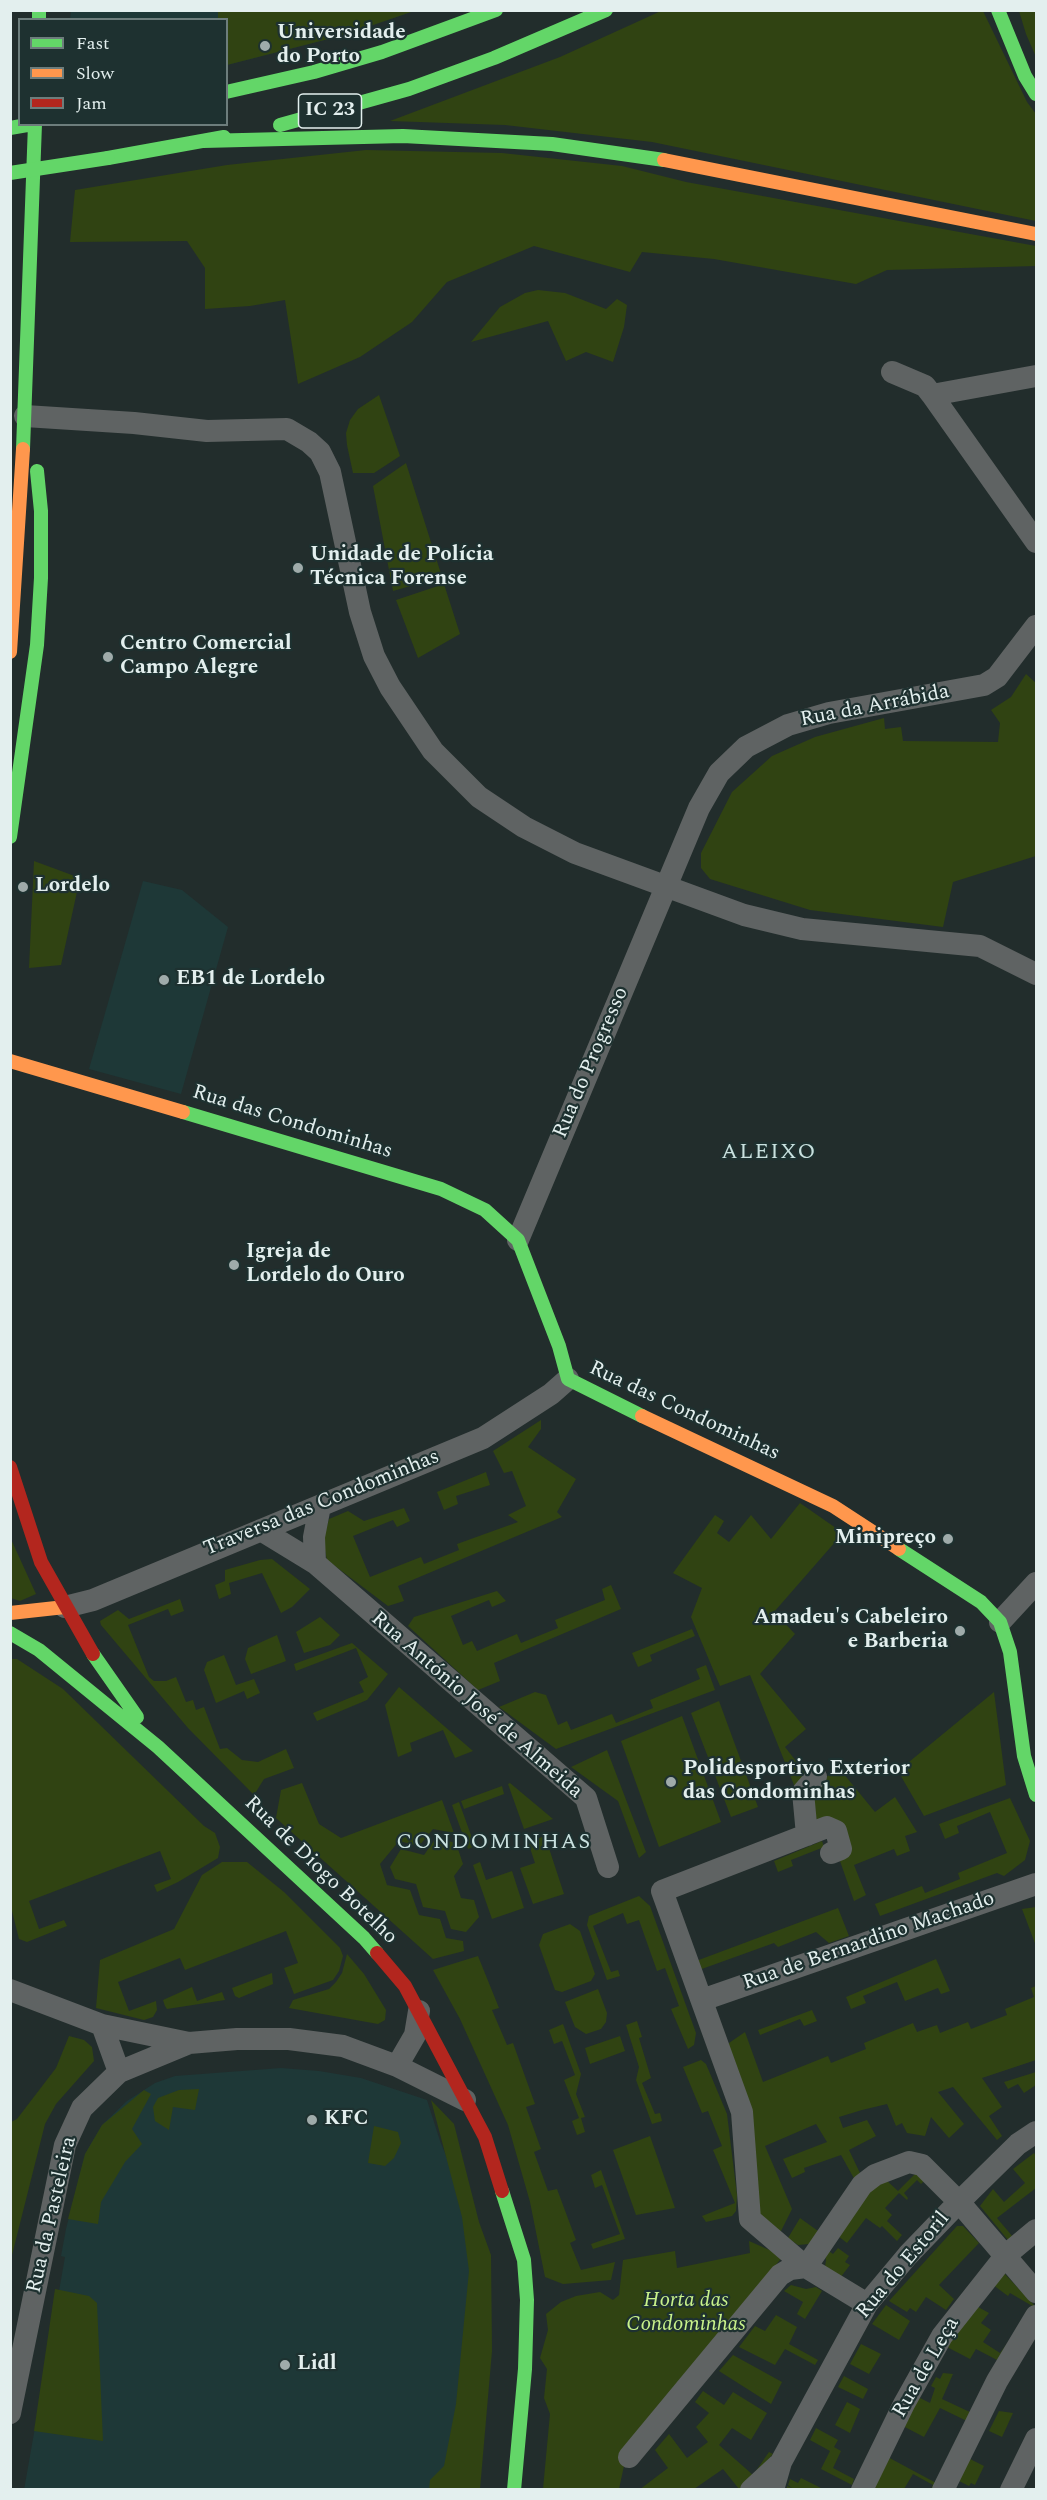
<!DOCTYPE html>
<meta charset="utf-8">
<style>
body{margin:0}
#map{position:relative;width:1047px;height:2500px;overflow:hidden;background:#222d2c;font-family:Spectral,serif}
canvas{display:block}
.frame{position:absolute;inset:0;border:12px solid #e3efee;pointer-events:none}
.legend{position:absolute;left:18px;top:18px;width:210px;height:108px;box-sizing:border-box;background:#1e3130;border:2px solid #6d7d7c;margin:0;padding:8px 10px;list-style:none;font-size:18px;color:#e3efee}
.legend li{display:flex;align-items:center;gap:12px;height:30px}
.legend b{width:30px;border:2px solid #6d7d7c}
</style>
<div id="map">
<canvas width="1047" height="2500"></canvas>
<div class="frame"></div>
<ul class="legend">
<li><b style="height:8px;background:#63d668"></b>Fast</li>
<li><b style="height:8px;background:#ff974d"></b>Slow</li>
<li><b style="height:8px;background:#b3261e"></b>Jam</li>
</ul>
</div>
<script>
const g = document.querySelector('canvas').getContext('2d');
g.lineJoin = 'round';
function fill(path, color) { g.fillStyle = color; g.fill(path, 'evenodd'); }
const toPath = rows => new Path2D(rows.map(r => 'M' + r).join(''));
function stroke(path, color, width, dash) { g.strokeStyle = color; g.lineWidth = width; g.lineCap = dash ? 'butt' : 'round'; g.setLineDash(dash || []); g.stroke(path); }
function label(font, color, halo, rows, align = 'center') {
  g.font = font + ' Spectral,serif'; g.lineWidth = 4.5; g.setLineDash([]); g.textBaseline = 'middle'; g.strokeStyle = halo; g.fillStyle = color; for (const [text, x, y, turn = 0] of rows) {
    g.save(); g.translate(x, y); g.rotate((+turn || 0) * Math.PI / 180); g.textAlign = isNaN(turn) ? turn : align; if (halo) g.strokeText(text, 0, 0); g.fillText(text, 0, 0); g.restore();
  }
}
fill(toPath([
 [71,10,414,11,344,35,227,65,226,20,70,20],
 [143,881,182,890,228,927,181,1094,89,1069],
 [281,2068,319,2071,361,2078,427,2100,440,2141,478,2233,475,2489,24,2490,65,2257,61,2256,66,2229,85,2154,102,2125,127,2101,155,2083,175,2076]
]), '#1e3837');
fill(toPath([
 [218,11,218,10,414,11,344,35,227,65,226,20,218,19],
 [661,11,983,11,1027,102,1036,114,1036,221,652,142,505,125,390,121,560,57],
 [1019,11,1036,11,1036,57,1026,34],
 [366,150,502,153,622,166,686,182,1036,246,1036,266,887,270,856,284,714,259,642,252,630,272,534,246,447,282,412,322,360,357,298,384,285,300,250,306,205,309,205,268,187,241,70,242,75,190,227,165],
 [538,290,565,293,606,309,617,299,627,305,624,327,613,362,586,352,566,361,548,321,471,342,500,307,525,293],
 [379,395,400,456,374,473,353,473,347,445,346,433,350,420,358,409],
 [406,463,442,577,393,591,373,486],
 [444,584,460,634,418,658,396,600],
 [1026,674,1036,683,1036,856,953,882,943,927,810,910,710,879,701,868,701,853,732,792,772,756,815,737,884,718,885,729,901,727,903,741,998,742,1000,723,991,710,1011,697],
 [34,861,80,878,61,965,29,968],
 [541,1420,541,1429,528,1447,576,1479,557,1512,562,1517,398,1586,404,1601,388,1606,327,1560,323,1541,329,1519,348,1511,364,1521,404,1508,410,1521,397,1527,393,1520,353,1536,370,1577,421,1557,424,1564,459,1550,457,1544,518,1522,508,1515,526,1506,512,1471,504,1473,493,1451],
 [486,1472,490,1485,456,1496,458,1504,444,1510,437,1492],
 [800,1503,843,1533,774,1612,795,1634,760,1674,806,1729,785,1747,810,1779,796,1790,750,1675,720,1686,691,1617,702,1588,673,1573,715,1515,724,1521,717,1533,729,1542,751,1515,771,1539],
 [10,1537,36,1594,20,1601,11,1598],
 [272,1559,310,1589,292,1607,281,1613,262,1573,229,1583,231,1594,219,1599,215,1585,225,1581,225,1570,260,1560],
 [611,1585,621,1609,494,1663,500,1681,478,1690,408,1626,414,1617,497,1591,506,1601,492,1607,489,1600,451,1616,463,1645,472,1641,477,1651,517,1634,521,1643,558,1628,555,1620,605,1600,602,1589],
 [180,1599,184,1611,171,1616,168,1609,128,1625,149,1677,154,1681,166,1681,176,1677,186,1702,193,1700,196,1710,204,1707,220,1749,227,1748,242,1760,258,1762,286,1749,294,1768,264,1779,254,1795,188,1728,101,1625,100,1621,118,1610,129,1619],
 [320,1617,340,1635,330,1645,304,1653,296,1632],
 [692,1629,695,1636,650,1655,652,1661,638,1667,632,1653],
 [277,1635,286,1661,251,1674,245,1659,248,1648],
 [352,1643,388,1674,367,1700,317,1721,313,1713,364,1692,359,1682,368,1677,356,1648,296,1671,294,1664],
 [224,1655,236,1685,254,1679,260,1693,247,1699,244,1691,216,1703,204,1670,207,1662],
 [10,1659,17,1659,63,1689,204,1826,215,1833,220,1847,218,1858,178,1882,157,1892,154,1885,171,1879,160,1851,29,1901,39,1929,64,1920,67,1926,27,1942,19,1939,10,1903],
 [706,1665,715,1690,556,1749,499,1707,535,1692,546,1695,558,1725,567,1721,571,1730,612,1714,616,1723,653,1708,650,1700,700,1679,696,1669],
 [399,1687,473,1751,455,1758,443,1730,410,1743,412,1751,398,1757,385,1705],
 [994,1692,1006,1785,924,1816,898,1771],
 [719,1701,758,1807,731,1817,691,1713],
 [682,1716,721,1822,659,1847,621,1741],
 [607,1750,646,1852,639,1858,618,1801,571,1767],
 [838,1767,875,1812,895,1797,917,1832,905,1836,910,1851,897,1856,894,1849,854,1865,866,1895,854,1901,840,1861,844,1852,817,1825,813,1789],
 [302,1783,319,1824,341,1838,442,1800,454,1833,433,1829,419,1846,399,1841,380,1864,387,1885,410,1890,419,1915,440,1919,446,1938,463,1941,464,1951,433,1959,276,1818,281,1790],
 [510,1783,553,1819,524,1829,508,1784],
 [502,1786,504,1794,464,1809,461,1801],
 [1010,1798,1030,1841,1025,1860,1004,1876,997,1873,880,1916,875,1904,922,1886,925,1893,960,1879,958,1873,1007,1853,990,1812,957,1826,959,1833,945,1839,939,1824],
 [459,1802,475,1846,468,1849,452,1805],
 [545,1836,564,1894,533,1904,520,1868,535,1863,528,1842],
 [436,1838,456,1843,463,1864,454,1876,461,1898,474,1900,479,1917,466,1932,451,1929,445,1911,423,1907,416,1884,395,1879,390,1867,401,1849,424,1855],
 [822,1841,824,1847,791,1860,793,1866,778,1872,774,1861],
 [222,1862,247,1862,284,1892,340,1948,343,1956,339,1971,333,1980,294,1994,284,1968,298,1963,286,1931,185,1970,180,1958,118,1982,129,2011,156,2001,157,2010,153,2017,144,2020,96,2008,100,1960,174,1929,202,1875],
 [480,1862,486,1880,512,1871,524,1908,492,1919,473,1865],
 [639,1896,650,1906,696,2033,694,2045,688,2049,671,2009,679,2006,665,1968,657,1971,639,1920,627,1924,623,1913,593,1926,611,1972,618,1970,620,1976,607,1980,587,1925,589,1916],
 [1036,1907,1036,1946,1022,1909],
 [838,1908,849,1936,829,1943,816,1932,778,1947,774,1943,699,1970,696,1961],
 [570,1924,580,1931,595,1974,591,1981,562,1992,555,1990,539,1945,543,1934],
 [347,1954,364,1974,386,2010,385,2020,378,2024,289,2008,293,2000,329,1989,336,1982,342,1973],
 [478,1956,499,2008,492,2010,507,2045,513,2043,535,2104,526,2107,541,2149,534,2152,548,2191,557,2189,576,2240,570,2243,581,2270,615,2262,611,2280,563,2284,545,2277,530,2202,508,2125,460,2019,433,1970],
 [936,1959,950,1991,941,1994,938,1988,905,2001,897,1982,863,1996,866,2003,851,2009,846,1997],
 [272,1973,273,1984,239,1998,235,1996,232,1988],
 [1036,1986,1036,2060,982,2078,1002,2107,989,2116,1002,2136,997,2140,953,2087,938,2092,964,2124,949,2138,931,2117,925,2136,907,2133,902,2123,896,2126,887,2104,862,2110,839,2117,843,2128,867,2120,876,2136,849,2150,860,2173,856,2182,841,2155,804,2168,805,2172,792,2178,783,2159,827,2142,816,2124,765,2146,792,2209,780,2233,760,2216,725,2053,729,2043,745,2032,763,2082,828,2056,831,2063,866,2049,864,2043,913,2023,917,2032,937,2025,940,2033,968,2022,971,2029,1007,2015,1005,2009,1034,1997,1031,1988],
 [192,1987,197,2001,222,1992,225,2000,167,2009,165,2006,163,2000],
 [598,1989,607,2013,606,2022,601,2029,586,2034,575,2027,565,2002],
 [812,2010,817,2021,804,2026,800,2019,760,2035,758,2030],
 [637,2021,642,2037,639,2038,651,2078,642,2083,655,2114,660,2113,662,2121,652,2124,636,2080,639,2067,626,2025],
 [563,2024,581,2074,576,2094,585,2117,581,2118,585,2132,577,2135,572,2121,579,2118,564,2080,575,2075,562,2041,554,2044,549,2030],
 [69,2036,84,2040,92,2047,94,2061,56,2104,45,2124,11,2259,11,2122,17,2119,56,2068],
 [620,2036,625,2051,590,2064,585,2048],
 [701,2060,706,2064,727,2114,737,2195,736,2211,732,2216,706,2222,702,2216,735,2203,713,2150,722,2146,708,2111,702,2113,683,2067],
 [1036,2072,1036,2085,1024,2093,1018,2084,1008,2089,1004,2082],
 [199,2089,195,2110,173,2107,169,2130,155,2121,153,2107,158,2098,179,2090],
 [144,2090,151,2094,132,2129,142,2144,125,2162,101,2202,98,2224,68,2219,85,2154,102,2125],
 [431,2100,454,2124,479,2222,491,2255,492,2351,480,2489,429,2489,430,2480,444,2466,456,2404,469,2271,462,2217],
 [374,2126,398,2132,401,2143,394,2158,385,2166,368,2163],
 [650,2136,675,2208,636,2215,613,2150],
 [1034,2153,1036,2156,1036,2188,997,2218,1013,2237,1008,2240,980,2206,993,2189,1004,2202,1025,2183,1013,2169],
 [601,2170,625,2239,593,2249,591,2244,620,2234,602,2185,595,2188,591,2175],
 [918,2171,926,2179,921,2184,917,2180,904,2193,908,2198,907,2200,899,2193,885,2208,892,2215,887,2221,902,2235,897,2241,882,2226,880,2228,866,2218,847,2243,834,2233,862,2193,885,2179,898,2191],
 [800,2218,818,2231,809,2244,798,2245,788,2238],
 [957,2226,963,2226,979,2243,939,2285,954,2299,946,2310,926,2297,916,2312,910,2308,907,2312,889,2301],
 [749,2241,783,2256,627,2452,619,2489,543,2489,550,2414,544,2398,547,2369,540,2358,548,2330,546,2314,561,2302,576,2296,600,2292,613,2300,619,2295,623,2260,675,2251,677,2268,750,2253],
 [823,2247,833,2254,838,2248,849,2256,845,2262,850,2265,840,2278,825,2267,826,2260],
 [1003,2272,1034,2305,1034,2307,1010,2293,1008,2296,989,2282],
 [791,2285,806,2289,816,2287,822,2291,805,2319,797,2314,803,2302,784,2291],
 [55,2289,89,2296,97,2303,103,2441,34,2431],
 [971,2303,989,2313,981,2323,991,2330,983,2342,1000,2353,1008,2342,997,2360,976,2349,970,2359,943,2345],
 [886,2305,910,2321,899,2340,872,2324],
 [776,2315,797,2327,789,2344,818,2360,815,2365,785,2349,775,2365,739,2347,755,2326,765,2331],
 [861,2344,881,2354,869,2374,850,2364],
 [733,2355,782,2382,771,2404,719,2371],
 [943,2373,953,2374,942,2399,972,2413,969,2422,940,2408,924,2437,899,2424,914,2395,930,2403,935,2388,931,2386,936,2377,940,2379],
 [844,2376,868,2389,863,2399,838,2387],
 [703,2391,724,2405,733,2392,767,2413,751,2440,732,2428,719,2445,753,2475,769,2452,773,2454,748,2483,739,2489,723,2469,694,2489,639,2490,668,2468,655,2450,669,2434,687,2458,708,2442,696,2427,709,2413,695,2402],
 [847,2402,860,2409,850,2433,835,2425],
 [999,2411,1013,2413,1002,2437,989,2431],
 [816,2428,838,2440,834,2447,841,2451,833,2468,854,2479,852,2485,821,2469,830,2451,810,2440],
 [884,2455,938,2484,935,2489,931,2489,933,2485,913,2474,904,2489,867,2490],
 [964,2456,984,2466,975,2485,971,2483,969,2486,953,2478],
 [801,2478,821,2488,820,2489,787,2489,787,2486,792,2488,788,2485,790,2479,798,2483]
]), '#304312');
stroke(toPath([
 [892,372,925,386,932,395],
 [1036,376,932,395,1036,542],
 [25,416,134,423,207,431,287,429,309,442,320,452,330,472,360,612,374,656,390,687,433,751,479,797,524,827,575,853,744,915,802,929,980,946,1036,974],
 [518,1240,699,808,719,773,746,747,788,725,829,713,984,685,997,677,1036,626],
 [261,1530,315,1563,586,1798,608,1867],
 [315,1563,314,1537,320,1506],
 [65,1607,93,1600,483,1438,551,1394,568,1379],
 [1000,1622,1036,1583],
 [807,1835,803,1792,816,1777],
 [831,1853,841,1849,836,1831,827,1827,662,1891,742,2112,750,2219,806,2267,867,2304],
 [10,1990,102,2025,189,2043,237,2039,289,2039,343,2046,397,2066,465,2100],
 [702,2000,1036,1884],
 [102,2025,119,2072],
 [397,2066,415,2035,419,2011],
 [806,2267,862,2185,875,2175,909,2162,922,2165,959,2202,1036,2292],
 [10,2413,65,2145,82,2108,119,2072,189,2043],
 [629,2457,780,2275,790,2269,806,2267],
 [751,2490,778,2465],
 [773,2490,781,2462,867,2304,908,2255,959,2202,1018,2144,1036,2132],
 [862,2490,904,2404,942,2336,1006,2255,1036,2230],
 [943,2490,997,2381,1036,2316],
 [1011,2490,1036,2439]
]), '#5f6363', 22);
stroke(toPath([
 [39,10,39,20],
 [998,10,1025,76,1036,94],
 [226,92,314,72,382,52,496,10],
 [280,125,409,89,494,58,606,10],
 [10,128,33,124],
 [203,141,403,136,552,144,664,160],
 [108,158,224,137],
 [23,449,35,124],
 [10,837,37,645,41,578,41,511,37,471],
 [183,1112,441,1189,485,1210,518,1240,559,1346,568,1379,642,1416],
 [899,1549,981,1602,1000,1622,1010,1652,1024,1756,1036,1795],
 [10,1633,39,1650,158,1747,364,1938,377,1953],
 [93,1654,137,1717],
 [502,2191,524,2260,527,2300,525,2369,514,2490]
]), '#63d668', 14);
stroke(toPath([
 [664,160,1036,234],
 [10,652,23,449],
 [10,1061,183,1112],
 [642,1416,833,1506,899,1549],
 [10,1613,65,1607]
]), '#ff974d', 14);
stroke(toPath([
 [10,1467,41,1562,93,1654],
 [377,1953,405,1986,485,2137,502,2191]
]), '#b3261e', 14);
stroke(toPath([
 [10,173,108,158]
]), '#63d668', 14);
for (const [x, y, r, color] of [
 [265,46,6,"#9fabaa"],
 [298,568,6,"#9fabaa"],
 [108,657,6,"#9fabaa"],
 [23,887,6,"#9fabaa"],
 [164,980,6,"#9fabaa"],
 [234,1265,6,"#9fabaa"],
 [948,1539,6,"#9fabaa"],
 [960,1631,6,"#9fabaa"],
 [671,1782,6,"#9fabaa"],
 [312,2120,6,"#9fabaa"],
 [285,2365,6,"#9fabaa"]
]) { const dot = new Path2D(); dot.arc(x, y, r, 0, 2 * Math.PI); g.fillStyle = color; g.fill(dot); stroke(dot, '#1e3130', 2); }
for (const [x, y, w] of [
 [330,111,63]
]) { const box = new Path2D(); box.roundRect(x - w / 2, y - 17, w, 34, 4.5); g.fillStyle = '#1e3130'; g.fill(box); stroke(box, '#e3efee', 1.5); }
label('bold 20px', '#e3efee', null, [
 ["IC 23",330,111]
]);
label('bold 21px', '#e3efee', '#1e3130', [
 ["Universidade",277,34],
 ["do Porto",277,58],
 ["Unidade de Polícia",310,556],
 ["Técnica Forense",310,580],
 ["Centro Comercial",120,645],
 ["Campo Alegre",120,669],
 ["Lordelo",35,887],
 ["EB1 de Lordelo",176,980],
 ["Igreja de",246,1253],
 ["Lordelo do Ouro",246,1277],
 ["Minipreço",936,1539,"right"],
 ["Amadeu's Cabeleiro",948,1619,"right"],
 ["e Barberia",948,1643,"right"],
 ["Polidesportivo Exterior",683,1770],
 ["das Condominhas",683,1794],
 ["KFC",324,2120],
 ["Lidl",297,2365]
], 'left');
label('21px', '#e3efee', '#1e3130', [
 ["Rua da Arrábida",875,707,-11],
 ["Rua do Progresso",592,1063,-67],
 ["Rua das Condominhas",292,1123,17],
 ["Rua das Condominhas",684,1412,25],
 ["Traversa das Condominhas",322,1504,-22],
 ["Rua António José de Almeida",476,1706,41],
 ["Rua de Diogo Botelho",320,1871,44],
 ["Rua de Bernardino Machado",869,1942,-19],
 ["Rua da Pasteleira",53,2215,-77],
 ["Rua do Estoril",904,2266,-50],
 ["Rua de Leça",927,2368,-60]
]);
label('italic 21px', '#c8f28b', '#1e3130', [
 ["Horta das",686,2302],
 ["Condominhas",686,2326]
]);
g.letterSpacing = '1.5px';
label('22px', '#c9e1df', '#1e3130', [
 ["ALEIXO",769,1154],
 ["CONDOMINHAS",494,1844]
]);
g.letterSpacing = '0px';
</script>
